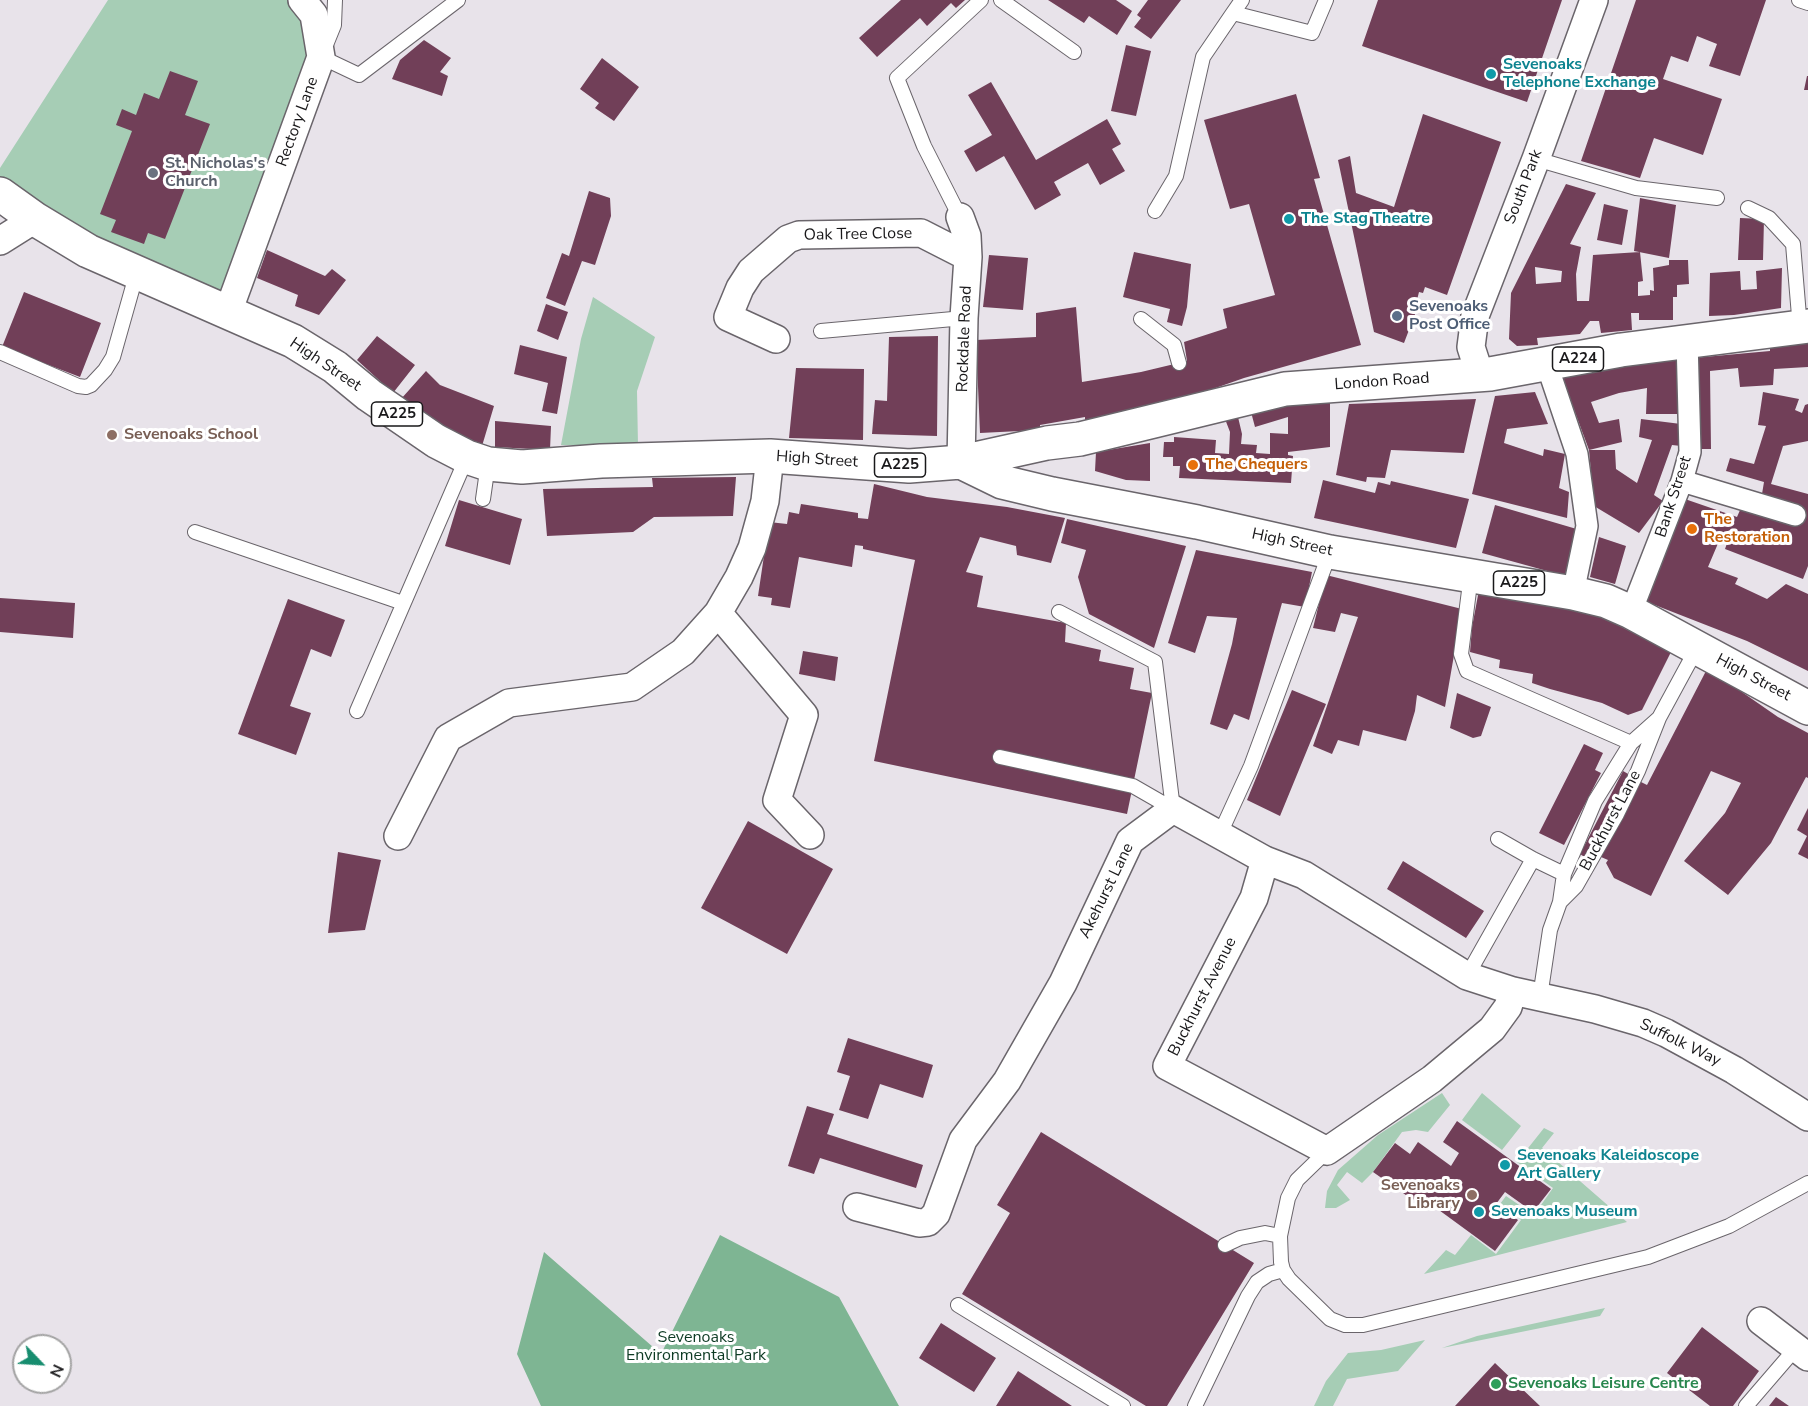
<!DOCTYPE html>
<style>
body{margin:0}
#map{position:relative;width:1808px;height:1406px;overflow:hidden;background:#e8e3ea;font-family:"Nunito Sans",sans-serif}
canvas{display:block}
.north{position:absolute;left:12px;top:1334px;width:60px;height:60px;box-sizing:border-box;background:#fff;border:2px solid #a3a3a3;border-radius:50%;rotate:115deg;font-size:16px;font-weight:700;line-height:24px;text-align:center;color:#19181a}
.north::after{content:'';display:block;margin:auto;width:21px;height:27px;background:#178d6f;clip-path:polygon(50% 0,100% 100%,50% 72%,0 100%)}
</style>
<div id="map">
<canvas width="1808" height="1406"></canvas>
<div class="north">N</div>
</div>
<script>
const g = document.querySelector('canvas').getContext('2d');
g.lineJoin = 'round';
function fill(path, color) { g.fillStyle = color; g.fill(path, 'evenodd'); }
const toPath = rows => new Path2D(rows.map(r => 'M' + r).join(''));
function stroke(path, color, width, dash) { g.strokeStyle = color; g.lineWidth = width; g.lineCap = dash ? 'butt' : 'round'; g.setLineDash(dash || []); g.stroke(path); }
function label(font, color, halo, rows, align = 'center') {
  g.font = font + ' "Nunito Sans",sans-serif'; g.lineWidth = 6; g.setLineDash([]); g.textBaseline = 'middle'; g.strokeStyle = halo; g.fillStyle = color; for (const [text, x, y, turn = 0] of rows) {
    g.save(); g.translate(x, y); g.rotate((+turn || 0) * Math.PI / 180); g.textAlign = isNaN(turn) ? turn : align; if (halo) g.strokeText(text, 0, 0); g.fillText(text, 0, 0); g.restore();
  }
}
fill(toPath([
 [108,0,295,0,315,57,226,297,85,239,0,180,0,168],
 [593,297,655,337,637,391,638,446,561,445,581,339],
 [1442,1093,1450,1105,1428,1132,1416,1130,1402,1132,1373,1172,1362,1183,1347,1172,1337,1185,1350,1200,1336,1208,1325,1208,1327,1191,1338,1170,1378,1135],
 [1482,1093,1521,1126,1502,1150,1462,1120],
 [1544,1128,1554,1133,1542,1148,1627,1222,1424,1274,1446,1250,1455,1255,1471,1235,1496,1254,1521,1220,1500,1204,1506,1196,1534,1215,1553,1188,1517,1162],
 [1605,1308,1600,1316,1442,1348,1477,1336],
 [1425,1340,1398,1371,1347,1379,1333,1406,1314,1406,1326,1381,1348,1353,1381,1350]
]), '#a6cdb5');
fill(toPath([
 [720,1235,839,1297,899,1406,541,1406,517,1354,544,1252,661,1354]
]), '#7eb593');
fill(toPath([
 [901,0,965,0,956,8,951,3,927,26,920,18,877,57,859,38],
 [1048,0,1116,0,1132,11,1117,35,1089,16,1084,23],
 [1148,0,1181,0,1151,39,1134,27,1141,18,1137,15],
 [1378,0,1562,0,1527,102,1362,46],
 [1636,0,1766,0,1740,76,1709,66,1717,44,1697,36,1688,62,1671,56,1663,79,1722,99,1703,155,1654,138,1640,178,1581,161],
 [424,40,451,58,440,72,448,76,442,96,392,79,400,60],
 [1126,45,1151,51,1136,116,1111,111],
 [602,58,639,87,614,121,595,108,599,103,580,89],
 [170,71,198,81,185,115,210,124,165,239,148,233,144,244,111,232,116,220,100,214,132,131,116,125,122,109,136,115,144,93,159,99],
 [1807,76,1808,76,1808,90,1804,90],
 [991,82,1036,160,1107,119,1121,144,1112,149,1125,171,1100,185,1088,163,1054,182,1061,195,1035,210,1004,156,976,172,964,151,992,135,968,95],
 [1296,94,1320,178,1314,179,1361,345,1244,378,1187,398,1085,422,1085,417,1040,425,1040,430,980,433,976,340,1036,337,1036,313,1076,307,1082,382,1141,372,1187,361,1184,342,1227,328,1223,309,1275,295,1249,204,1230,209,1204,120],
 [1423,114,1501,142,1447,295,1425,287,1423,293,1419,292,1417,300,1420,301,1404,343,1374,332,1338,160,1350,156,1356,193,1394,207],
 [1566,184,1596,193,1570,244,1581,247,1576,274,1577,301,1589,301,1593,255,1640,252,1643,281,1638,282,1638,296,1650,295,1650,290,1654,291,1653,268,1669,265,1669,260,1688,260,1689,284,1677,285,1677,297,1673,297,1673,320,1639,320,1639,313,1631,313,1632,330,1601,333,1599,321,1590,321,1580,334,1537,338,1538,345,1517,346,1509,339,1511,293],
 [1535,267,1562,271,1561,282,1536,284],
 [589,191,610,198,611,216,595,265,582,261,565,306,546,298,562,253,569,256],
 [1640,198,1676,205,1669,258,1634,251],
 [1604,204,1628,210,1622,245,1597,240],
 [1740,218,1764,219,1763,260,1738,260],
 [267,250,325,276,332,269,346,280,319,315,295,306,298,295,257,278],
 [1134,252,1191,264,1187,307,1182,326,1167,322,1170,309,1123,297],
 [989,255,1028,258,1023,310,983,307],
 [1782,268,1781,308,1734,315,1709,316,1710,273,1740,271,1741,290,1757,289,1756,271],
 [24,292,101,323,80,377,2,347],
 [546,304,568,312,558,340,537,331],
 [377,336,415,365,393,393,357,360],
 [938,336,937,436,872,434,875,400,887,401,889,337],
 [1808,342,1808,367,1774,369,1773,385,1740,387,1738,368,1710,371,1711,449,1696,449,1693,358,1770,351,1770,345],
 [520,345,567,357,557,414,542,411,548,383,514,374],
 [1678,358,1677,414,1646,414,1647,388,1619,393,1591,402,1599,423,1619,419,1622,442,1589,450,1615,450,1616,469,1637,483,1652,440,1639,437,1641,419,1681,424,1681,446,1672,445,1654,495,1663,501,1639,533,1594,506,1589,450,1562,377,1644,360],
 [796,368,864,369,863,440,789,438],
 [426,371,440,385,494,406,482,446,423,418,401,399],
 [1535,392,1548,424,1507,429,1504,443,1543,456,1544,449,1565,454,1559,488,1569,492,1567,518,1472,494,1495,396],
 [1763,392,1799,399,1795,410,1802,413,1805,405,1808,404,1808,441,1783,446,1771,484,1808,494,1808,566,1803,579,1725,549,1732,529,1722,534,1708,567,1738,578,1735,584,1767,599,1786,584,1808,594,1808,671,1747,641,1642,600,1682,498,1737,517,1744,501,1761,500,1764,482,1726,471,1730,458,1754,464,1766,426,1758,425],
 [1330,398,1330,447,1288,452,1288,455,1293,456,1291,483,1179,478,1180,466,1173,466,1173,457,1163,457,1164,442,1174,442,1174,437,1216,440,1215,453,1229,454,1230,432,1225,419,1238,417,1242,434,1241,444,1257,445,1256,453,1270,454,1270,433,1288,434,1288,417,1255,427,1251,412,1293,402],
 [1476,399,1464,453,1391,450,1385,478,1367,477,1366,482,1336,475,1349,404],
 [495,421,551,426,550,450,495,447],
 [1150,443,1150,481,1126,480,1095,471,1096,452],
 [736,477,733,516,654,517,633,532,547,536,543,489,653,487,652,478],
 [1323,480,1375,493,1378,482,1390,485,1391,481,1469,499,1456,548,1314,518],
 [874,484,927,497,1007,507,1065,518,1051,563,1017,555,1016,546,980,537,966,572,983,576,977,607,1066,623,1065,642,1101,650,1099,661,1134,668,1130,689,1152,693,1127,814,874,761,915,560,863,549,863,546,855,545,852,567,799,557,790,608,771,605,772,598,758,596,769,522,787,524,789,512,799,514,801,504,858,513,858,518,868,519],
 [459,500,522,519,510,565,445,546],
 [1495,505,1580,530,1569,577,1482,553],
 [1067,519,1186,546,1154,648,1089,614,1078,577,1086,550,1061,543],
 [1599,537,1626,546,1615,584,1590,577],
 [1196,550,1312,572,1305,607,1282,603,1249,720,1234,714,1227,730,1210,724,1232,644,1237,618,1207,616,1195,653,1168,643],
 [1326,575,1462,609,1445,707,1417,695,1415,711,1406,741,1363,730,1359,746,1338,740,1332,754,1313,746,1358,617,1341,613,1335,632,1313,628],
 [1479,590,1575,609,1602,617,1671,652,1642,710,1628,715,1602,703,1550,689,1532,683,1533,674,1499,668,1500,660,1470,652,1472,627],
 [0,598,75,603,73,638,0,632],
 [288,599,345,620,331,657,311,649,290,706,311,713,296,755,238,734],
 [803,651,838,657,835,681,799,674],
 [1706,671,1739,690,1778,717,1808,733,1808,778,1806,777,1771,843,1728,895,1684,861,1725,813,1741,783,1711,771,1651,896,1614,878,1606,863,1608,860,1601,857,1639,781,1647,785],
 [1292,690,1326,704,1280,816,1247,800],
 [1457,693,1491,707,1481,736,1473,738,1450,728],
 [1584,744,1603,753,1595,770,1601,773,1564,845,1539,833],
 [1623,771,1630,775,1586,858,1580,854],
 [1808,808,1808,859,1798,854,1807,836,1797,830],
 [748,821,833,869,787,954,701,908],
 [338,852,381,860,365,930,328,933],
 [1403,861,1484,911,1466,938,1387,889],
 [848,1038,933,1065,923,1098,880,1084,868,1119,839,1110,850,1076,837,1072],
 [807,1106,834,1114,827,1134,923,1165,916,1188,820,1158,814,1174,788,1166],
 [1457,1121,1551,1189,1533,1212,1505,1192,1496,1204,1518,1220,1495,1251,1417,1194,1413,1200,1373,1172,1395,1143,1410,1154,1418,1142,1451,1166,1459,1153,1443,1142],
 [1041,1132,1254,1263,1167,1406,1146,1406,962,1294,1010,1213,997,1205],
 [941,1323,996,1358,974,1392,919,1358],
 [1702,1327,1759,1371,1733,1406,1710,1406,1667,1373],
 [1495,1363,1540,1406,1455,1406],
 [1018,1371,1072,1406,996,1406],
 [1776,1397,1789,1406,1769,1406]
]), '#713f58');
const service = toPath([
 [335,0,334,25,321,57,359,75,458,0],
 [1001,0,1074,52],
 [1242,0,1233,13,1312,33,1326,0],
 [1799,0,1808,3],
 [1536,159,1636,188,1717,198],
 [1748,208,1769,218,1793,244,1800,328],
 [1155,211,1176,176,1203,57,1233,13],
 [960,217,924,146,897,78,981,0],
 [1141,319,1174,345,1179,363],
 [821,331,964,318],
 [0,352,78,386,86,387,91,385,105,370,113,357,137,272],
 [483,499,488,464],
 [195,532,403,603],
 [1471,575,1461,654,1467,671,1631,743],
 [1059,612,1155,662,1173,809],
 [357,711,467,457],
 [1000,757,1133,786,1173,809],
 [1219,836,1251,766,1330,552],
 [1498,839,1533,859,1564,874],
 [1560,902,1576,886,1617,814,1638,771,1659,718,1697,648],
 [1467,976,1533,859],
 [1540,997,1550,930,1560,902,1564,874,1595,801,1631,743,1659,718],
 [1225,1245,1240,1238,1265,1233,1280,1236],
 [1283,1270,1281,1262,1280,1236,1288,1198,1297,1180,1327,1151],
 [958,1305,1123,1406],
 [1195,1406,1248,1296,1257,1282,1269,1274,1283,1270,1289,1279,1330,1319,1345,1325,1363,1325,1648,1257,1729,1226,1808,1183],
 [1746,1406,1796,1348]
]);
const pedestrian = toPath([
 [1547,365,1577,454,1587,526,1573,593],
 [1682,481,1795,515],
 [1631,612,1682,481,1690,452,1687,340]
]);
const minor = toPath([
 [960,217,967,236,968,257,964,318,961,462],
 [0,241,35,219],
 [228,312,321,57,314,15,302,0],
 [776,339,728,317,740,288,751,271,788,239,799,235,921,233,968,257],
 [1480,375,1471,347,1475,316,1536,159,1594,0],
 [718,613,739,577,752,548,765,501,770,456],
 [398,836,448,738,509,703,632,687,683,652,718,613,804,715,777,800,810,835],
 [1265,860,1254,898,1167,1066,1327,1151,1432,1079,1492,1029,1508,1007,1513,991],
 [857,1207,919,1223,928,1222,936,1214,963,1140,1007,1081,1063,983,1130,841,1173,809,1265,860,1304,875,1467,976,1513,991,1595,1009,1643,1023,1666,1033,1734,1070,1808,1117],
 [1761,1321,1808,1357]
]);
const primary = toPath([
 [0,194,35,219,88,251,293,341,335,367,369,395,436,441,467,457,488,464,522,467,601,461,770,456,909,466,961,462,1047,443,1080,439,1285,389,1490,374,1621,350,1808,326],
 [961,462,1002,482,1052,494,1197,522,1330,552,1573,593,1606,601,1631,612,1808,708]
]);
stroke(service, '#6a656b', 16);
stroke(pedestrian, '#6a656b', 24);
stroke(minor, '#6a656b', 30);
stroke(primary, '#6a656b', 36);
stroke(service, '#fff', 14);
stroke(pedestrian, '#fff', 21);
stroke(minor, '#fff', 27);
stroke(primary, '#fff', 33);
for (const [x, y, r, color] of [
 [1491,74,6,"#0f9aa8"],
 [153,173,6,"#6b7280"],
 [1289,219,6,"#0f9aa8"],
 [1397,316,6,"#5c6f8a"],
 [112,435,6,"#8d6e63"],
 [1193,465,6,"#e8710a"],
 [1692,529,6,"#e8710a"],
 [1505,1165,6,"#0f9aa8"],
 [1472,1195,6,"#8d6e63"],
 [1479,1212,6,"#0f9aa8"],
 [1496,1384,6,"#2e9e5b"]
]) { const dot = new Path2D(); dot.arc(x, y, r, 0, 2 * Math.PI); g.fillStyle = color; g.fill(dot); stroke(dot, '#fff', 2); }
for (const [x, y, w] of [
 [1578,359,51],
 [397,414,51],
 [900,465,51],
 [1519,583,51]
]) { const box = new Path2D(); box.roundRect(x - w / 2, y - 12, w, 24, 4.5); g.fillStyle = '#fff'; g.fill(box); stroke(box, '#19181a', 1.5); }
label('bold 15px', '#19181a', null, [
 ["A224",1578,359],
 ["A225",397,414],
 ["A225",900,465],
 ["A225",1519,583]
]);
label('bold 16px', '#0d838f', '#fff', [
 ["Sevenoaks",1503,65],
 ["Telephone Exchange",1503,83],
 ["The Stag Theatre",1301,219],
 ["Sevenoaks Kaleidoscope",1517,1156],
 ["Art Gallery",1517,1174],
 ["Sevenoaks Museum",1491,1212]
], 'left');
label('16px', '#19181a', '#fff', [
 ["Rectory Lane",298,122,-70],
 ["South Park",1524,187,-69],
 ["Oak Tree Close",858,235,-1],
 ["Rockdale Road",965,339,-88],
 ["High Street",325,365,34],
 ["London Road",1382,382,-4],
 ["High Street",817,460,4],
 ["Bank Street",1674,497,-72],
 ["High Street",1292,543,12],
 ["High Street",1753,678,28],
 ["Buckhurst Lane",1611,821,-62],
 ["Akehurst Lane",1107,891,-64],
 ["Buckhurst Avenue",1203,997,-63],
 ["Suffolk Way",1680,1043,26]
]);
label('bold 16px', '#5b616d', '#fff', [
 ["St. Nicholas's",165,164],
 ["Church",165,182]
], 'left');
label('bold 16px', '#4e5e75', '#fff', [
 ["Sevenoaks",1409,307],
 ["Post Office",1409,325]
], 'left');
label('bold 16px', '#785e54', '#fff', [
 ["Sevenoaks School",124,435],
 ["Sevenoaks",1460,1186,"right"],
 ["Library",1460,1204,"right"]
], 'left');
label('bold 16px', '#c56008', '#fff', [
 ["The Chequers",1205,465],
 ["The",1704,520],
 ["Restoration",1704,538]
], 'left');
label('16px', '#0d3a23', '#fff', [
 ["Sevenoaks",696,1338],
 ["Environmental Park",696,1356]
]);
label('bold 16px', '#27864d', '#fff', [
 ["Sevenoaks Leisure Centre",1508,1384]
], 'left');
</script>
